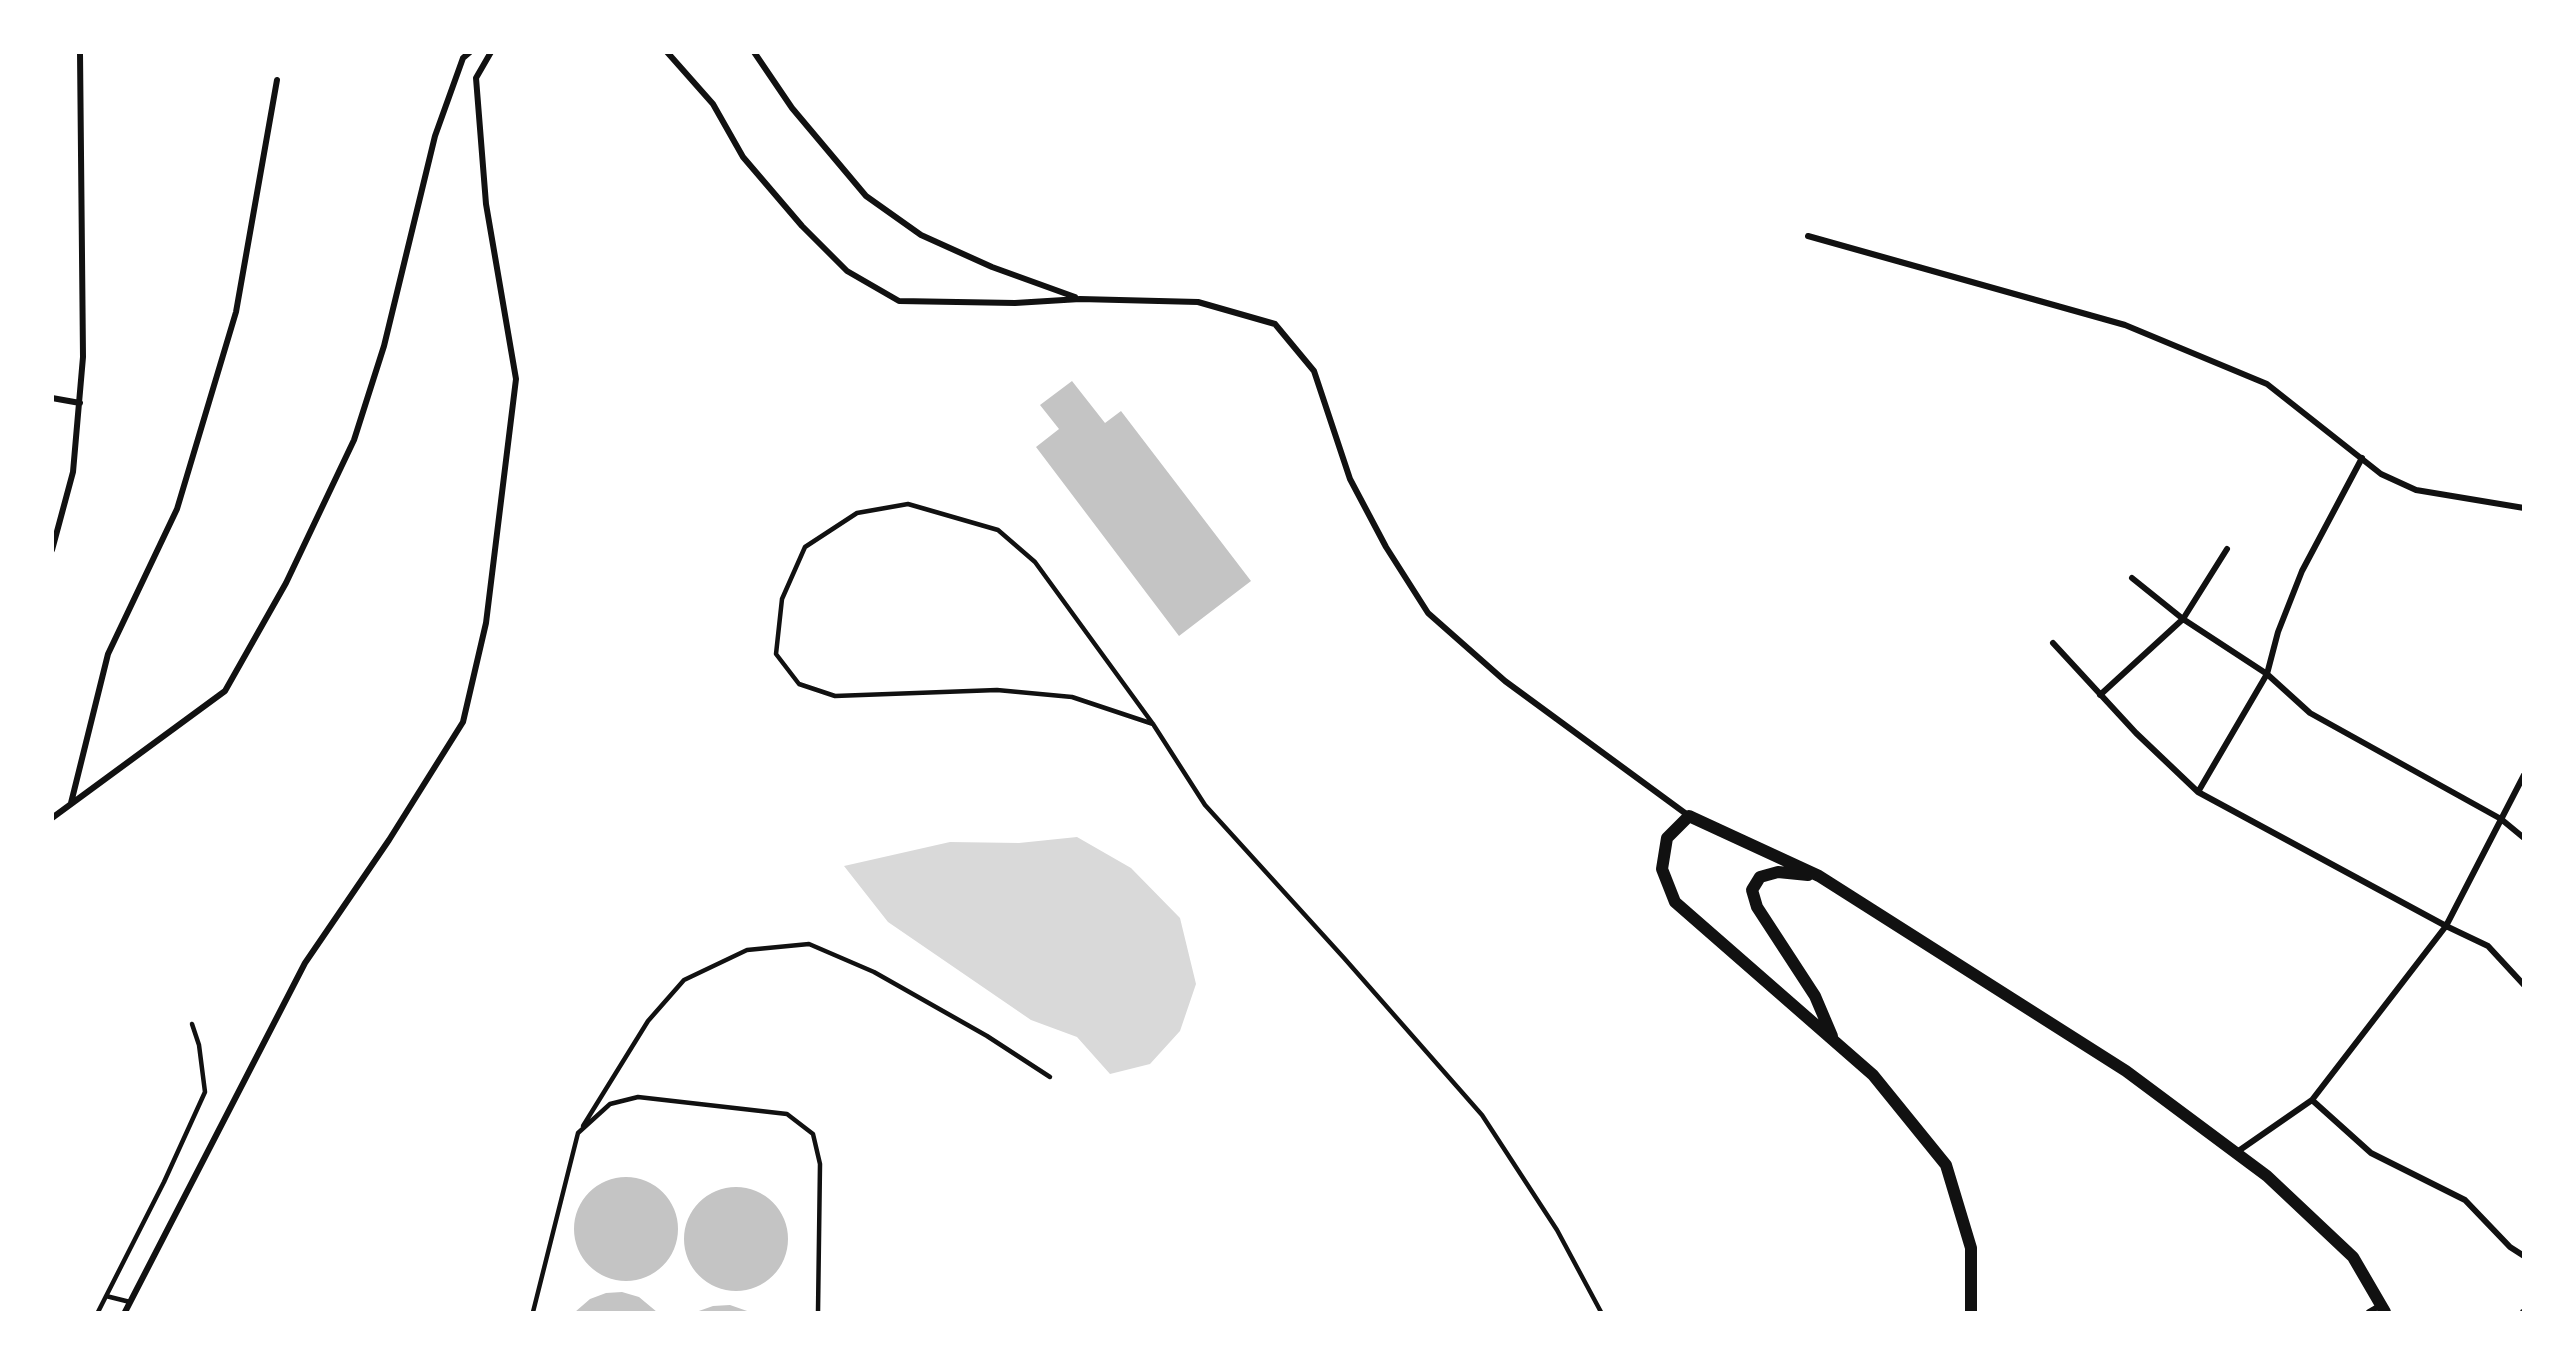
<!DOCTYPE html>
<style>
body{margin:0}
#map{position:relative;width:2576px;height:1365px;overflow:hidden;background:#fff;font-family:Bitter,serif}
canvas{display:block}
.frame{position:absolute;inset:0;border:54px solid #fff;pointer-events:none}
</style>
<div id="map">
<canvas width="2576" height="1365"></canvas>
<div class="frame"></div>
</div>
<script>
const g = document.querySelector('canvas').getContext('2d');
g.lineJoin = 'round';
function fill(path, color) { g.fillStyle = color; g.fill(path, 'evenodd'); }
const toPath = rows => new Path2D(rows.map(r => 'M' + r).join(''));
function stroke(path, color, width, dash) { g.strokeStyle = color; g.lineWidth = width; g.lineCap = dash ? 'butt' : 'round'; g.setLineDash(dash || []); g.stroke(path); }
fill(toPath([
 [1077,837,1131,868,1180,918,1196,984,1180,1031,1150,1064,1110,1074,1077,1037,1031,1020,888,922,844,866,950,842,1019,843]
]), '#d9d9d9');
fill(toPath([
 [1072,381,1105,423,1121,411,1251,581,1179,636,1036,447,1059,429,1040,405],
 '574 1229a52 52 0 1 1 104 0a52 52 0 1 1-104 0Z',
 '684 1239a52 52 0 1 1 104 0a52 52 0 1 1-104 0Z',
 [622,1292,639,1297,657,1312,575,1312,590,1299,606,1293],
 [730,1305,750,1312,696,1312,713,1306]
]), '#c4c4c4');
stroke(toPath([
 [1153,724,1072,697,997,690,835,696,799,684,776,654,782,599,805,547,857,513,908,504,998,530,1035,562,1153,724,1205,805,1344,958,1482,1115,1557,1230,1601,1312],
 [583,1126,648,1021,684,980,747,950,809,944,874,972,987,1036,1050,1077],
 [106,1296,130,1302],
 [98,1312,164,1182,205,1092,199,1045,192,1024],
 [533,1312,578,1133,610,1104,638,1097,787,1114,813,1134,820,1164,818,1312]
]), '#111', 4.5);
stroke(toPath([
 [667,52,713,104,743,157,802,226,847,271,899,301,1015,303,1080,299,1198,302,1275,324,1314,371,1350,479,1386,547,1428,613,1505,681,1689,816],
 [754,52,792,108,866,196,921,235,992,267,1075,297],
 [1808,236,2125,325,2267,384,2381,474,2416,490,2524,508],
 [52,398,80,403],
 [52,550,73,472,83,357,80,52],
 [2132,578,2183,619,2267,674,2310,713,2501,819,2524,838],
 [2053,643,2136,733,2198,792,2446,926,2488,946,2524,985],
 [2100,695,2183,619,2227,549],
 [2198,792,2267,674,2278,632,2302,571,2362,458],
 [71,803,108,654,177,509,236,312,277,80],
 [52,818,225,691,286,583,354,440,384,346,435,136,463,58,470,52],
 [2312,1100,2371,1153,2465,1200,2510,1247,2524,1256],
 [2237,1152,2312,1100,2446,926,2524,775],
 [125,1312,305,963,389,840,463,722,486,623,516,379,486,204,476,78,491,52],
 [2369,1312,2381,1305],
 [2523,1312,2524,1312]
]), '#111', 6);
stroke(toPath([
 [1808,875,1778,872,1760,877,1752,890,1757,907,1815,996,1832,1036],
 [1971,1312,1971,1248,1946,1165,1873,1075,1675,902,1662,869,1667,838,1689,816,1819,876,2126,1071,2267,1176,2353,1257,2385,1312]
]), '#111', 12);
</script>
